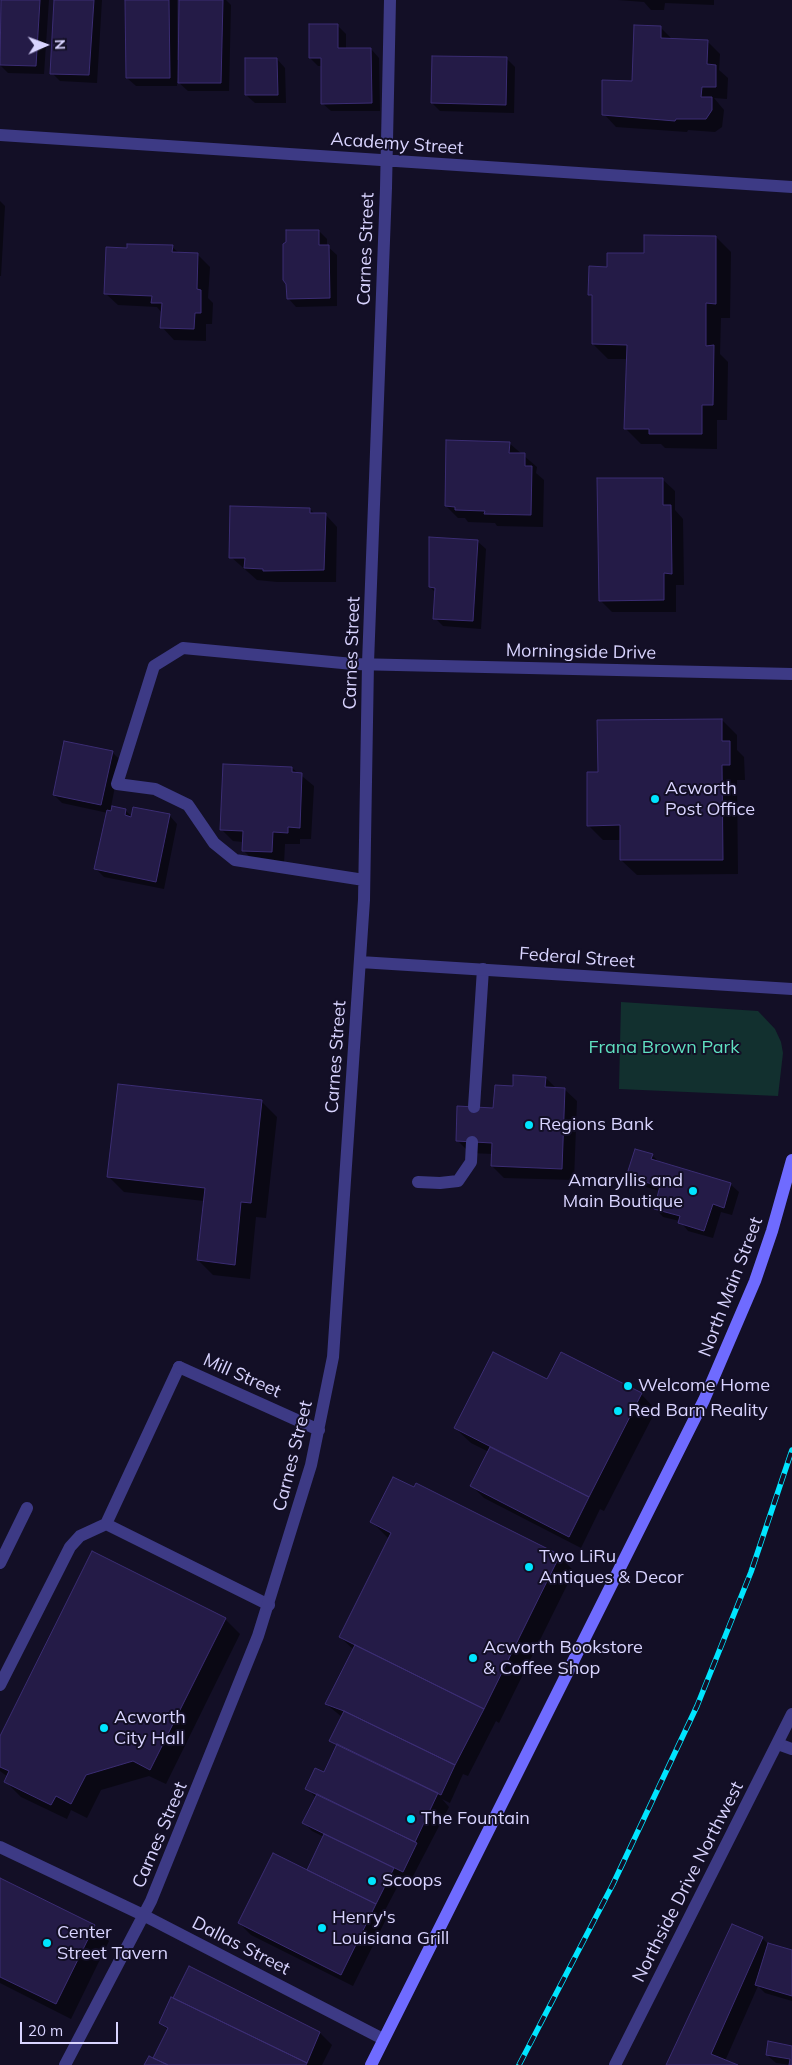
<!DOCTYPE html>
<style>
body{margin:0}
#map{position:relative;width:792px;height:2065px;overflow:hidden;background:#130f26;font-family:Mulish,sans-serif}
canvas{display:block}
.north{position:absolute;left:20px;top:20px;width:50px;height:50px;-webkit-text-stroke:4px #130f26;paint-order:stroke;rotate:88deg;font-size:14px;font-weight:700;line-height:20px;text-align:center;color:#d9d4ff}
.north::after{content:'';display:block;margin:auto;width:18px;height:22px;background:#d9d4ff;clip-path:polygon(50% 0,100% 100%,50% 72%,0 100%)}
.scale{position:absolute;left:20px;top:2022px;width:98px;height:22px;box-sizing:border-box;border:2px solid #d9d4ff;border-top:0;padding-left:6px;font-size:15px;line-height:18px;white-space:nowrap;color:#d9d4ff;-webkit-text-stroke:4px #130f26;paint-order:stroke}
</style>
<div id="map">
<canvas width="792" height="2065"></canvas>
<div class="north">N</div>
<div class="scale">20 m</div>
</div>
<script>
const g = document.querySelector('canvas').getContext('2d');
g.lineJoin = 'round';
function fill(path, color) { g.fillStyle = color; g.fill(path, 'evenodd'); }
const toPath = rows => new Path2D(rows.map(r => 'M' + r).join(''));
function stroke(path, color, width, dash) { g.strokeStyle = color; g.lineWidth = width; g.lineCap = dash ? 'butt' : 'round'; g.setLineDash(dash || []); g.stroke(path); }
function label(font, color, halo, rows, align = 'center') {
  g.font = font + ' Mulish,sans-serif'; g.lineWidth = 4; g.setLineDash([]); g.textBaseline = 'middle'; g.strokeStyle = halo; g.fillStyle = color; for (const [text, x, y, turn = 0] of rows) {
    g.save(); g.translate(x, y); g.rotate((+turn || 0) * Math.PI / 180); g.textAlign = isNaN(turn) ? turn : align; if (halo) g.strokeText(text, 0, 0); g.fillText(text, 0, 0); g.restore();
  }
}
fill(toPath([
 [621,1002,758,1011,775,1029,781,1042,783,1053,778,1096,619,1089]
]), '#12302f');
fill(toPath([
 [3,0,49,0,44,74,8,73,0,65],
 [56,0,102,0,97,83,60,81,52,73],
 [127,0,177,0,177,60,179,60,180,0,226,0,231,5,229,91,188,91,177,81,177,86,136,86,127,78],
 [618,0,714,0,714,5,665,3,664,10,651,10,644,2],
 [337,25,346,34,346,49,371,49,379,58,380,111,331,111,322,103,322,66,318,66,310,58],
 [660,27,672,39,707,41,720,54,719,70,728,78,727,99,714,98,724,110,722,127,715,132,688,130,687,132,616,127,604,114,633,82],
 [506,58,515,67,514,113,440,111,432,103],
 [277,59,285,68,286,103,255,103,246,95],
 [0,201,5,206,1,276,0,276],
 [319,231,327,239,327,246,337,255,337,306,296,307,288,298],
 [716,237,731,252,730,318,721,318,720,354,728,362,727,420,717,420,717,449,665,448,661,444,641,444,625,428,628,359,608,359,593,344,594,299,590,295,608,268,645,254],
 [172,247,179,253,197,254,210,267,208,298,213,303,212,324,206,324,206,341,174,340,162,327,162,313,157,307,118,305,105,293],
 [509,443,537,467,536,473,544,480,543,527,497,526,495,523,468,522,465,518,458,518,446,506],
 [662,479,675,491,675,510,683,519,684,585,676,585,676,612,612,612,600,600],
 [310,509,315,514,325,514,337,527,336,582,277,582,257,580,231,557],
 [477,541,486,549,481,629,443,626,435,618,436,593,430,587],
 [722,720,737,735,737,750,744,757,745,780,737,780,738,874,637,875,621,860,621,840,603,840,588,825,599,773],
 [112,752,120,760,111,807,125,810,132,817,169,815,177,824,164,889,104,877,96,869,108,813,62,803,54,795],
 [292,768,314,786,311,839,300,839,300,844,285,844,284,864,255,862,243,850,243,842,233,841,221,829],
 [546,1078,557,1089,564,1089,577,1101,574,1180,504,1178,492,1166,493,1154,470,1153,458,1141,495,1109,514,1087],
 [262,1102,277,1117,266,1218,256,1217,250,1279,213,1275,198,1260,204,1201,124,1192,109,1177],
 [652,1155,660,1163,730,1184,739,1192,732,1215,721,1212,713,1238,688,1231,680,1221,663,1217,655,1208,660,1191,636,1184,628,1176],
 [547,1381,641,1394,656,1410,604,1511,600,1509,581,1548,484,1498,472,1486,489,1452,471,1443,455,1428],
 [372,1522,559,1556,574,1571,499,1723,496,1721,468,1776,463,1774,450,1803,442,1799,449,1807,411,1880,403,1876,383,1914,387,1917,353,1986,251,1935,239,1923,307,1871,324,1837,312,1831,304,1823,316,1798,307,1788,325,1774,337,1747,331,1740,342,1717,326,1704,354,1650,340,1637,389,1539],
 [225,1619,240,1634,166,1784,149,1776,101,1790,87,1818,71,1810,67,1819,21,1797,6,1782,8,1777,0,1771,0,1738],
 [0,1879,94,1926,109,1941,71,2019,0,1983],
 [762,1938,768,1944,792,1951,792,2001,765,1993,758,1986,725,2061,735,2065,668,2065],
 [190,1967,320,2033,332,2045,322,2065,146,2065,154,2060,168,2030,160,2023],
 [792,2047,792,2065,776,2063,767,2055]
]), '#0007');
const building = toPath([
 [1,0,40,0,36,66,0,65,1,0],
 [54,0,94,0,89,75,50,74,54,0],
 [125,0,169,0,170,78,126,78,125,0],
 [179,0,223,0,221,83,178,83,179,0],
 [309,24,338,24,338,48,371,48,372,103,321,104,321,58,309,58,309,24],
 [634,25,661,26,661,38,708,40,707,64,716,65,716,87,702,87,701,97,712,97,712,110,706,119,676,119,675,121,602,115,602,80,632,81,634,25],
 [432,56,507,57,506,105,431,103,432,56],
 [245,58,277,58,278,95,245,95,245,58],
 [286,230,319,230,319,245,329,245,330,298,287,299,286,284,283,280,283,244,286,242,286,230],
 [644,235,716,236,716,304,706,303,706,346,714,345,713,405,702,405,702,434,649,434,649,429,624,429,627,345,592,344,592,295,588,295,589,266,607,267,607,253,644,253,644,235],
 [127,244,173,245,172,252,198,253,197,289,201,290,201,313,195,313,194,329,160,328,162,303,151,303,152,296,104,294,106,247,127,248,127,244],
 [446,440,510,442,509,453,525,453,525,466,532,466,531,515,484,514,485,511,455,510,455,507,445,506,446,440],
 [597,478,663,478,663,505,671,505,672,574,664,573,664,600,599,601,597,478],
 [230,506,310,508,310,513,326,513,324,570,263,571,263,569,244,568,245,558,229,558,230,506],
 [429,537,478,540,473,621,433,619,435,588,429,587,429,537],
 [722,719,722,741,730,741,730,765,722,765,723,860,620,860,620,825,587,826,587,772,598,772,597,720,722,719],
 [64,741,113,751,101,805,53,795,64,741],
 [223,764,292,767,292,772,302,773,300,828,288,827,288,833,273,832,272,852,242,851,243,831,220,830,223,764],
 [112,806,126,809,125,815,131,817,133,807,170,814,156,882,94,869,107,810,111,811,112,806],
 [513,1075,546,1077,545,1087,565,1088,562,1169,491,1166,492,1143,456,1141,457,1106,493,1108,495,1085,513,1086,513,1075],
 [118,1084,262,1100,251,1203,241,1202,235,1265,197,1260,205,1188,107,1177,118,1084],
 [635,1149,653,1154,651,1159,731,1183,724,1208,713,1204,704,1231,678,1223,680,1216,654,1209,660,1186,626,1177,635,1149],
 [493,1352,547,1379,561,1352,642,1393,589,1497,454,1428,493,1352],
 [490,1447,589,1497,569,1537,470,1486,490,1447],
 [393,1477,414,1487,416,1483,560,1555,484,1709,339,1637,391,1533,370,1522,393,1477],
 [92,1551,226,1618,150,1770,133,1761,86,1775,71,1804,56,1796,51,1805,4,1782,9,1771,0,1767,0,1736,92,1551],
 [355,1645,484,1709,455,1765,344,1711,325,1704,355,1645],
 [344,1711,455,1765,441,1795,329,1741,344,1711],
 [337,1744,438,1793,415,1842,305,1789,315,1768,324,1772,337,1744],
 [317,1794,417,1843,403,1872,302,1823,317,1794],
 [324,1834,394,1868,376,1904,307,1870,324,1834],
 [273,1853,376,1904,341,1975,238,1923,273,1853],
 [0,1878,95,1925,56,2004,0,1977,0,1878],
 [732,1924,763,1937,711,2054,738,2065,666,2065,732,1924],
 [768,1943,792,1950,792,1996,755,1985,768,1943],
 [189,1966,320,2032,307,2063,173,1998,189,1966],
 [171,1997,307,2063,306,2065,168,2065,153,2058,168,2028,159,2023,171,1997],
 [768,2041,792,2046,792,2065,789,2065,790,2059,766,2055,768,2041],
 [149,2056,153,2058,168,2065,144,2065,149,2056]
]);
fill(building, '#241b47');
stroke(building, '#3b2d73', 1);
stroke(toPath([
 [474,1107,483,969],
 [418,1182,440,1183,458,1181,471,1162,472,1142],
 [179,1367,106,1524,269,1605],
 [0,1563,27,1508],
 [0,1685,70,1547,80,1536,106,1524],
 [778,1744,792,1749]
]), '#3d3a85', 12);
stroke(toPath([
 [0,135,792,187],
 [364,880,235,860,214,843,188,805,155,789,117,784,154,666,183,648,353,664,792,674],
 [360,962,792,989],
 [179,1367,319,1430],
 [0,1847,143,1915,383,2039],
 [65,2065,151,1901,258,1636,311,1465,333,1357,364,900,368,663,386,188,390,0],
 [615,2065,792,1714]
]), '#3d3a85', 12);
stroke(toPath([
 [371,2065,704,1400,755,1281,772,1231,792,1160]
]), '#6f6bff', 12);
const rail = toPath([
 [519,2065,613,1884,697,1706,751,1572,792,1450]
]);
stroke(rail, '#00e5ff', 5.5);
stroke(rail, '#130f26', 4, [11]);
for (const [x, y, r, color] of [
 [655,799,5,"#00e5ff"],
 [529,1125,5,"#00e5ff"],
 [693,1191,5,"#00e5ff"],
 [628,1386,5,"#00e5ff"],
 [618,1411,5,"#00e5ff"],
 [529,1567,5,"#00e5ff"],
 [473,1658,5,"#00e5ff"],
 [104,1728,5,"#00e5ff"],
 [411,1819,5,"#00e5ff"],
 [372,1881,5,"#00e5ff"],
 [322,1928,5,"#00e5ff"],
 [47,1943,5,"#00e5ff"]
]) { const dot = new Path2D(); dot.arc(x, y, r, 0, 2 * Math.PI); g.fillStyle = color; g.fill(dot); stroke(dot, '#130f26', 2); }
label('18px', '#d9d4ff', '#130f26', [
 ["Academy Street",397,144,4],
 ["Carnes Street",366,249,-88],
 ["Morningside Drive",581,652,1],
 ["Carnes Street",352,653,-88],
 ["Federal Street",577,958,4],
 ["Carnes Street",336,1057,-86],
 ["North Main Street",731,1287,-69],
 ["Mill Street",242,1376,24],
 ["Carnes Street",293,1456,-76],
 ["Carnes Street",160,1835,-67],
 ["Northside Drive Northwest",688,1882,-63],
 ["Dallas Street",241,1946,27]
]);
label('18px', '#d9d4ff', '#130f26', [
 ["Acworth",665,789],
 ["Post Office",665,810],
 ["Regions Bank",539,1125],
 ["Amaryllis and",683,1181,"right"],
 ["Main Boutique",683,1202,"right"],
 ["Welcome Home",638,1386],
 ["Red Barn Reality",628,1411],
 ["Two LiRu",539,1557],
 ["Antiques & Decor",539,1578],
 ["Acworth Bookstore",483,1648],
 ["& Coffee Shop",483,1669],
 ["Acworth",114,1718],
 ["City Hall",114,1739],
 ["The Fountain",421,1819],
 ["Scoops",382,1881],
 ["Henry's",332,1918],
 ["Louisiana Grill",332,1939],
 ["Center",57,1933],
 ["Street Tavern",57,1954]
], 'left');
label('18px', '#5fe0c0', '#130f26', [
 ["Frana Brown Park",664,1048]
]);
</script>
